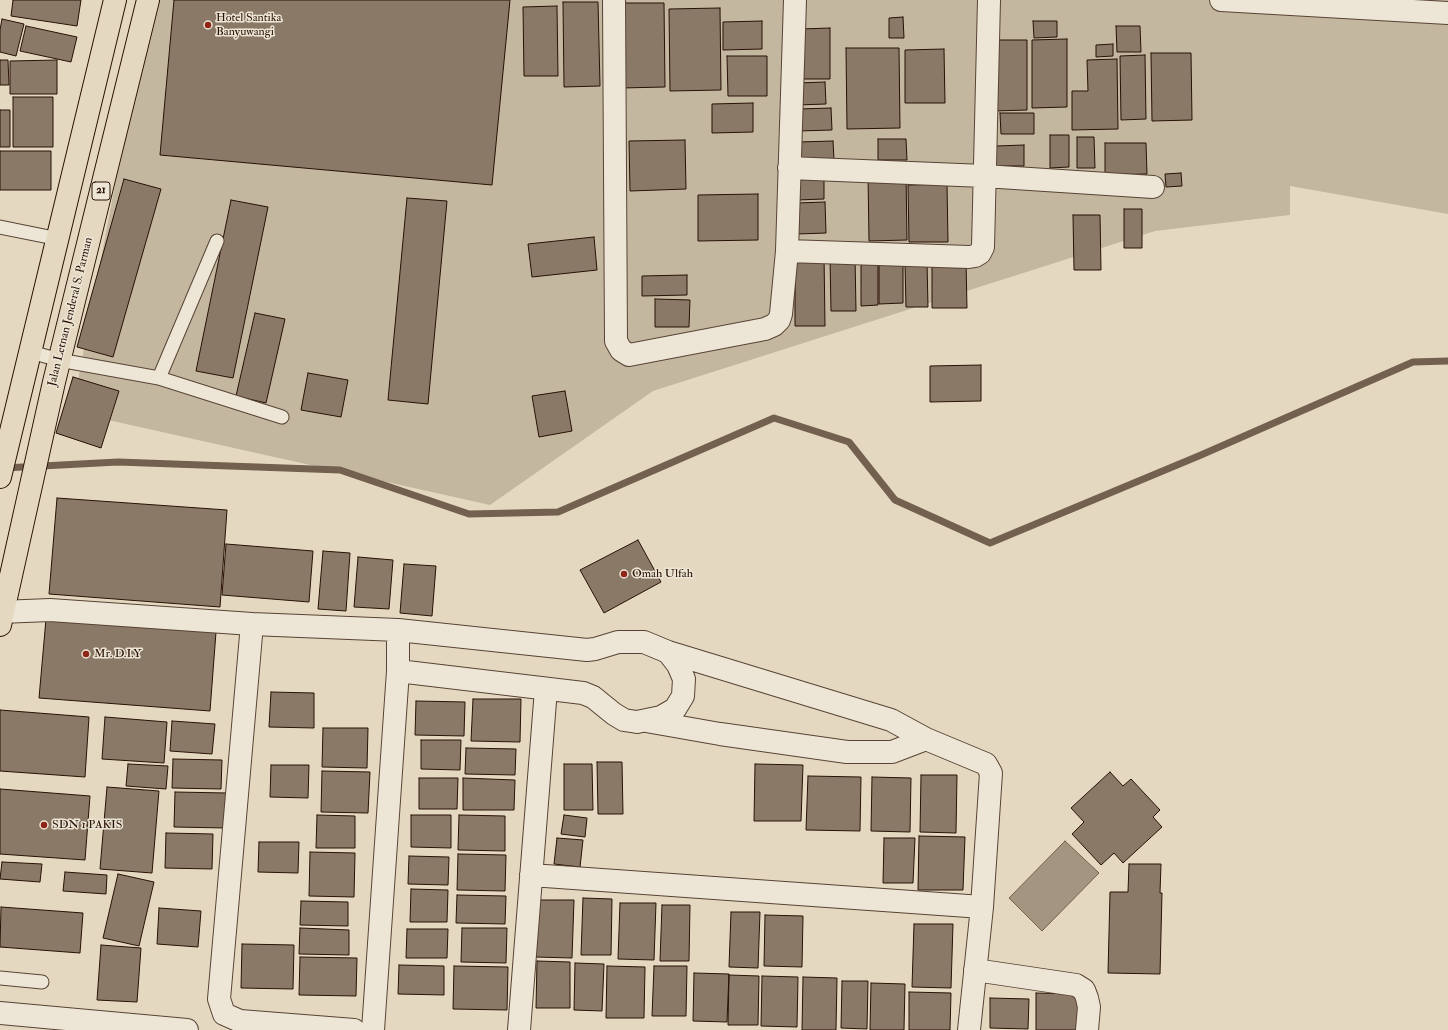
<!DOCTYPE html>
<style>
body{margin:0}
canvas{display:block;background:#e4d9c0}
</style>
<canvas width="1448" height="1030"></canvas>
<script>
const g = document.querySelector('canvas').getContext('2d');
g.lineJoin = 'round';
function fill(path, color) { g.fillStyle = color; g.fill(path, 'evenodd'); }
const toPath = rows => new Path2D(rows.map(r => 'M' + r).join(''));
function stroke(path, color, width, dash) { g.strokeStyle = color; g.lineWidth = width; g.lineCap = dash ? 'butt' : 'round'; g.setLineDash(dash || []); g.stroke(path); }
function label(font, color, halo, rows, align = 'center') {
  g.font = font + ' "IM FELL Double Pica",serif'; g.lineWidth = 3; g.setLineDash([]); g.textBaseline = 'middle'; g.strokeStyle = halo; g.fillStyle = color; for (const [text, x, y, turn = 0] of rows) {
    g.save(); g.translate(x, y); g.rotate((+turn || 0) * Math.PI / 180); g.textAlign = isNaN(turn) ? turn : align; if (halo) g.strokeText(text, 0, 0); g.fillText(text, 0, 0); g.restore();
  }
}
fill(toPath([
 [150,0,1448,0,1448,214,1290,186,1290,215,1155,231,653,391,490,505,72,412]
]), '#c4b7a0');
const water = toPath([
 [1065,841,1099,873,1042,931,1009,898,1065,841]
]);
fill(water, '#a49580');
stroke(water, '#73604f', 1);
stroke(toPath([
 [4,468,118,462,340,470,469,514,558,512,774,418,849,442,895,500,990,543,1201,455,1413,362,1448,361]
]), '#73604f', 7);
const building = toPath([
 [13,0,81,0,77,26,11,16,13,0],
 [174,0,510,0,492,185,160,155,174,0],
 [563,2,598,2,600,86,564,87,563,2],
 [620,3,664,3,665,87,621,88,620,3],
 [557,6,558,76,524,76,523,7,557,6],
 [720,8,721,90,670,91,669,9,720,8],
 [903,17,904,38,889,38,889,18,903,17],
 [2,19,24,24,16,56,0,52,0,30,2,19],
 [762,21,762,49,723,50,723,22,762,21],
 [1033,21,1057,21,1057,37,1034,38,1033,21],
 [26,26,77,37,71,62,20,51,26,26],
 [1116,26,1140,26,1141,52,1117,52,1116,26],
 [830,28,830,79,802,79,801,29,830,28],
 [1067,39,1067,107,1032,108,1032,40,1067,39],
 [993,40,1027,40,1027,110,994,111,993,40],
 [1113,44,1113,56,1096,57,1096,45,1113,44],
 [846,48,899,48,900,128,847,129,846,48],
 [944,49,945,103,905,103,905,50,944,49],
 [1151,53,1191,53,1192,120,1152,121,1151,53],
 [1145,55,1146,119,1121,120,1120,56,1145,55],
 [727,56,767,56,767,96,728,96,727,56],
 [1117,59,1118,129,1072,130,1072,91,1088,91,1087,60,1117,59],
 [0,60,8,60,9,85,0,85,0,60],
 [57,60,57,94,10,94,10,61,57,60],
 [825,82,826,104,797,105,797,83,825,82],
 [13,97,53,97,53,147,13,147,13,97],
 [753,103,753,132,712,133,712,104,753,103],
 [831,108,832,130,798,131,798,109,831,108],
 [0,110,10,110,10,147,0,147,0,110],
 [1000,113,1034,113,1034,134,1001,134,1000,113],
 [1050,135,1069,135,1069,167,1050,168,1050,135],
 [1077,137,1094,137,1095,168,1077,168,1077,137],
 [878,139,906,139,907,160,878,160,878,139],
 [685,140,686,189,630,191,629,141,685,140],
 [833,141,834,160,798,161,798,142,833,141],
 [1105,143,1146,143,1147,174,1105,175,1105,143],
 [1024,145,1024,166,996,166,996,146,1024,145],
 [0,151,51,151,51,190,0,190,0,151],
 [797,171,824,171,824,199,797,200,797,171],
 [906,173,907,240,869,241,868,174,906,173],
 [1181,173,1182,186,1166,187,1165,174,1181,173],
 [124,179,161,189,113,357,77,347,124,179],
 [947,184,948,242,909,242,908,185,947,184],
 [758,194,758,240,698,241,698,195,758,194],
 [407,198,447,201,428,404,388,400,407,198],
 [231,200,268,207,233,378,196,371,231,200],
 [825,202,826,233,797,234,797,203,825,202],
 [1124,209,1142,209,1142,248,1124,248,1124,209],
 [1073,215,1100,215,1101,270,1074,270,1073,215],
 [594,237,597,270,532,277,528,244,594,237],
 [824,254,825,326,795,326,795,255,824,254],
 [830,257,855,257,856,311,831,311,830,257],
 [932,261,966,261,967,308,932,308,932,261],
 [878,263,878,305,861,306,861,264,878,263],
 [879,263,903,263,903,303,879,304,879,263],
 [905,263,927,263,928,307,906,307,905,263],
 [687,275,687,295,642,296,642,276,687,275],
 [655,299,690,300,689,327,655,327,655,299],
 [255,313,285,319,266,403,236,396,255,313],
 [981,365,981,401,930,402,930,366,981,365],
 [308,373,348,380,341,417,301,410,308,373],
 [73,377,119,391,101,448,56,433,73,377],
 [565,391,572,431,539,437,532,396,565,391],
 [57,498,227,510,220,607,49,594,57,498],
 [638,540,661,582,604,613,580,570,638,540],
 [226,544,313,551,309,602,222,595,226,544],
 [323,551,350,553,346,611,318,609,323,551],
 [358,557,393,560,389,609,354,607,358,557],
 [404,564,436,566,432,616,400,613,404,564],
 [46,619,216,632,210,711,39,698,46,619],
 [271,692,314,693,314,728,269,727,271,692],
 [473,699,521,699,520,742,471,741,473,699],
 [416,701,465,702,464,736,415,735,416,701],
 [0,710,89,717,85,777,0,771,0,710],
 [105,717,167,722,164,763,102,759,105,717],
 [172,721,215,724,212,754,170,751,172,721],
 [323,728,368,728,367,768,322,767,323,728],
 [421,740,461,740,460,770,421,769,421,740],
 [466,748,516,749,515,775,465,774,466,748],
 [173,759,222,760,221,789,172,788,173,759],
 [597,762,622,762,623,814,598,814,597,762],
 [128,764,168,766,166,789,126,786,128,764],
 [564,764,592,764,593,810,564,810,564,764],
 [755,764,803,765,801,821,754,821,755,764],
 [271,765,309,765,308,798,270,797,271,765],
 [322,771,370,772,368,813,321,812,322,771],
 [1110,772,1123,786,1131,779,1160,810,1153,817,1162,827,1123,863,1114,853,1101,865,1072,834,1084,822,1071,808,1110,772],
 [921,775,957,775,956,833,920,832,921,775],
 [808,776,861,777,860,831,806,830,808,776],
 [872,777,911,778,910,832,871,831,872,777],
 [419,778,458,778,457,809,419,809,419,778],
 [463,778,515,780,514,810,463,810,463,778],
 [107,787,159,791,152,873,100,869,107,787],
 [0,789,90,796,85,860,0,854,0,789],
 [175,792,227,793,226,828,174,827,175,792],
 [317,815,355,816,355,848,316,848,317,815],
 [411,815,451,815,451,848,411,847,411,815],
 [459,815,505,816,505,851,458,850,459,815],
 [564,815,587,818,585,837,561,834,564,815],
 [166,833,213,834,212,869,165,868,166,833],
 [919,836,965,837,963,890,918,890,919,836],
 [557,838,583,840,580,867,554,864,557,838],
 [884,838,915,838,913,883,883,883,884,838],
 [259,842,299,842,298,873,258,872,259,842],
 [310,852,355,853,354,897,309,896,310,852],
 [458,854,506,855,505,891,457,890,458,854],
 [409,856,449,857,448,885,408,884,409,856],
 [2,862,42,864,40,882,0,879,2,862],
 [1129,864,1161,864,1160,893,1162,893,1160,974,1108,973,1110,892,1128,892,1129,864],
 [65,872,107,875,106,894,63,891,65,872],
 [118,874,154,882,139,946,103,938,118,874],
 [411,889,448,890,447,922,410,922,411,889],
 [457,895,506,896,505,924,456,923,457,895],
 [583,898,612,899,611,955,581,955,583,898],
 [538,900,574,900,572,958,536,957,538,900],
 [301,901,348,902,348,926,300,925,301,901],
 [620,903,656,903,654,960,618,959,620,903],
 [662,905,690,905,689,961,660,961,662,905],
 [1,907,83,913,80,953,0,947,1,907],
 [159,908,201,911,198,947,157,944,159,908],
 [731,912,760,912,758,968,729,967,731,912],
 [765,915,803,916,802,967,764,966,765,915],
 [914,924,953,924,951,988,912,987,914,924],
 [300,928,349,930,349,955,299,954,300,928],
 [462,928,507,928,506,963,461,962,462,928],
 [407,929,448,929,447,958,406,958,407,929],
 [242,944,294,945,293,989,241,988,242,944],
 [101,945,141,948,137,1002,97,1000,101,945],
 [300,957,357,958,356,996,299,995,300,957],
 [537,961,570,962,570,1008,536,1008,537,961],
 [575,963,604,964,602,1011,574,1010,575,963],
 [399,965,444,966,444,995,398,994,399,965],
 [454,966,508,967,507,1010,453,1009,454,966],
 [607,966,645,967,644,1018,606,1018,607,966],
 [654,966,687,966,686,1016,652,1016,654,966],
 [694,973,729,974,727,1022,693,1021,694,973],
 [729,975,759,976,758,1025,728,1025,729,975],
 [762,976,798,977,797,1027,761,1026,762,976],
 [803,977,837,978,836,1030,802,1030,803,977],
 [842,981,868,981,867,1029,841,1028,842,981],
 [871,983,905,984,904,1030,870,1030,871,983],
 [909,992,951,993,950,1030,909,1030,909,992],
 [1036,993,1079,994,1078,1030,1036,1030,1036,993],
 [990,998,1029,999,1028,1029,990,1028,990,998]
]);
fill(building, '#8a7966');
stroke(building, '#291105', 1);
const lane = toPath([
 [0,227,59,239],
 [31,352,59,360,159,378,282,417],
 [159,378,217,241],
 [0,978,42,982]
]);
const street = toPath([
 [614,0,616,341,621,350,629,355,765,329,774,325,779,320,781,314,787,251,795,0],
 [1221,0,1448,13],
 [789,168,984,176,1153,187],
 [787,251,969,257,975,256,980,253,983,247,989,0],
 [0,612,50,610,252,624,398,630,587,650,595,649,618,642,644,642,668,652,891,720,926,739,986,764,991,773,982,907,969,1030],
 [252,624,219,999,224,1014,240,1021,354,1030],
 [398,671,583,693,593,697,614,714,624,720,637,722,661,717,675,709,683,696,684,679,678,665,668,652],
 [646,721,720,734,847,752,892,752,926,739],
 [531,875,982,907],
 [975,970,1076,985,1084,990,1087,998,1089,1007,1087,1030],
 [0,1013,187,1030],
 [373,1030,398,671,398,630],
 [519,1030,546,689]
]);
const highway = toPath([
 [0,477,115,0],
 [0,625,54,382,148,0]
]);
stroke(lane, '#584334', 15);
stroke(street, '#584334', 24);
stroke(highway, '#291105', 24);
stroke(lane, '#ede6d6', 13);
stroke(street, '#ede6d6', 22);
stroke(highway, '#e4d9c0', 22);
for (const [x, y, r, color] of [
 [208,25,4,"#8f2418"],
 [624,574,4,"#8f2418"],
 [86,654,4,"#8f2418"],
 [44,825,4,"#8f2418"]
]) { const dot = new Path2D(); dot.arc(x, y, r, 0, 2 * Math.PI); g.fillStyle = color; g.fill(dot); stroke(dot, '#ede6d6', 1.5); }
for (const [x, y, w] of [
 [101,191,18]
]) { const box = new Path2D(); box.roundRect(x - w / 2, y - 9, w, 18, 3); g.fillStyle = '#ede6d6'; g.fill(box); stroke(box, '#291105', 1); }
label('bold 11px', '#291105', null, [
 ["21",101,191]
]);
label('12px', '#291105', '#ede6d6', [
 ["Hotel Santika",216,18],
 ["Banyuwangi",216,32],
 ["Omah Ulfah",632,574],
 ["Mr. D.I.Y",94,654],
 ["SDN 1 PAKIS",52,825]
], 'left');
label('12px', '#291105', '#ede6d6', [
 ["Jalan Letnan Jenderal S. Parman",71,312,-76]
]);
</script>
